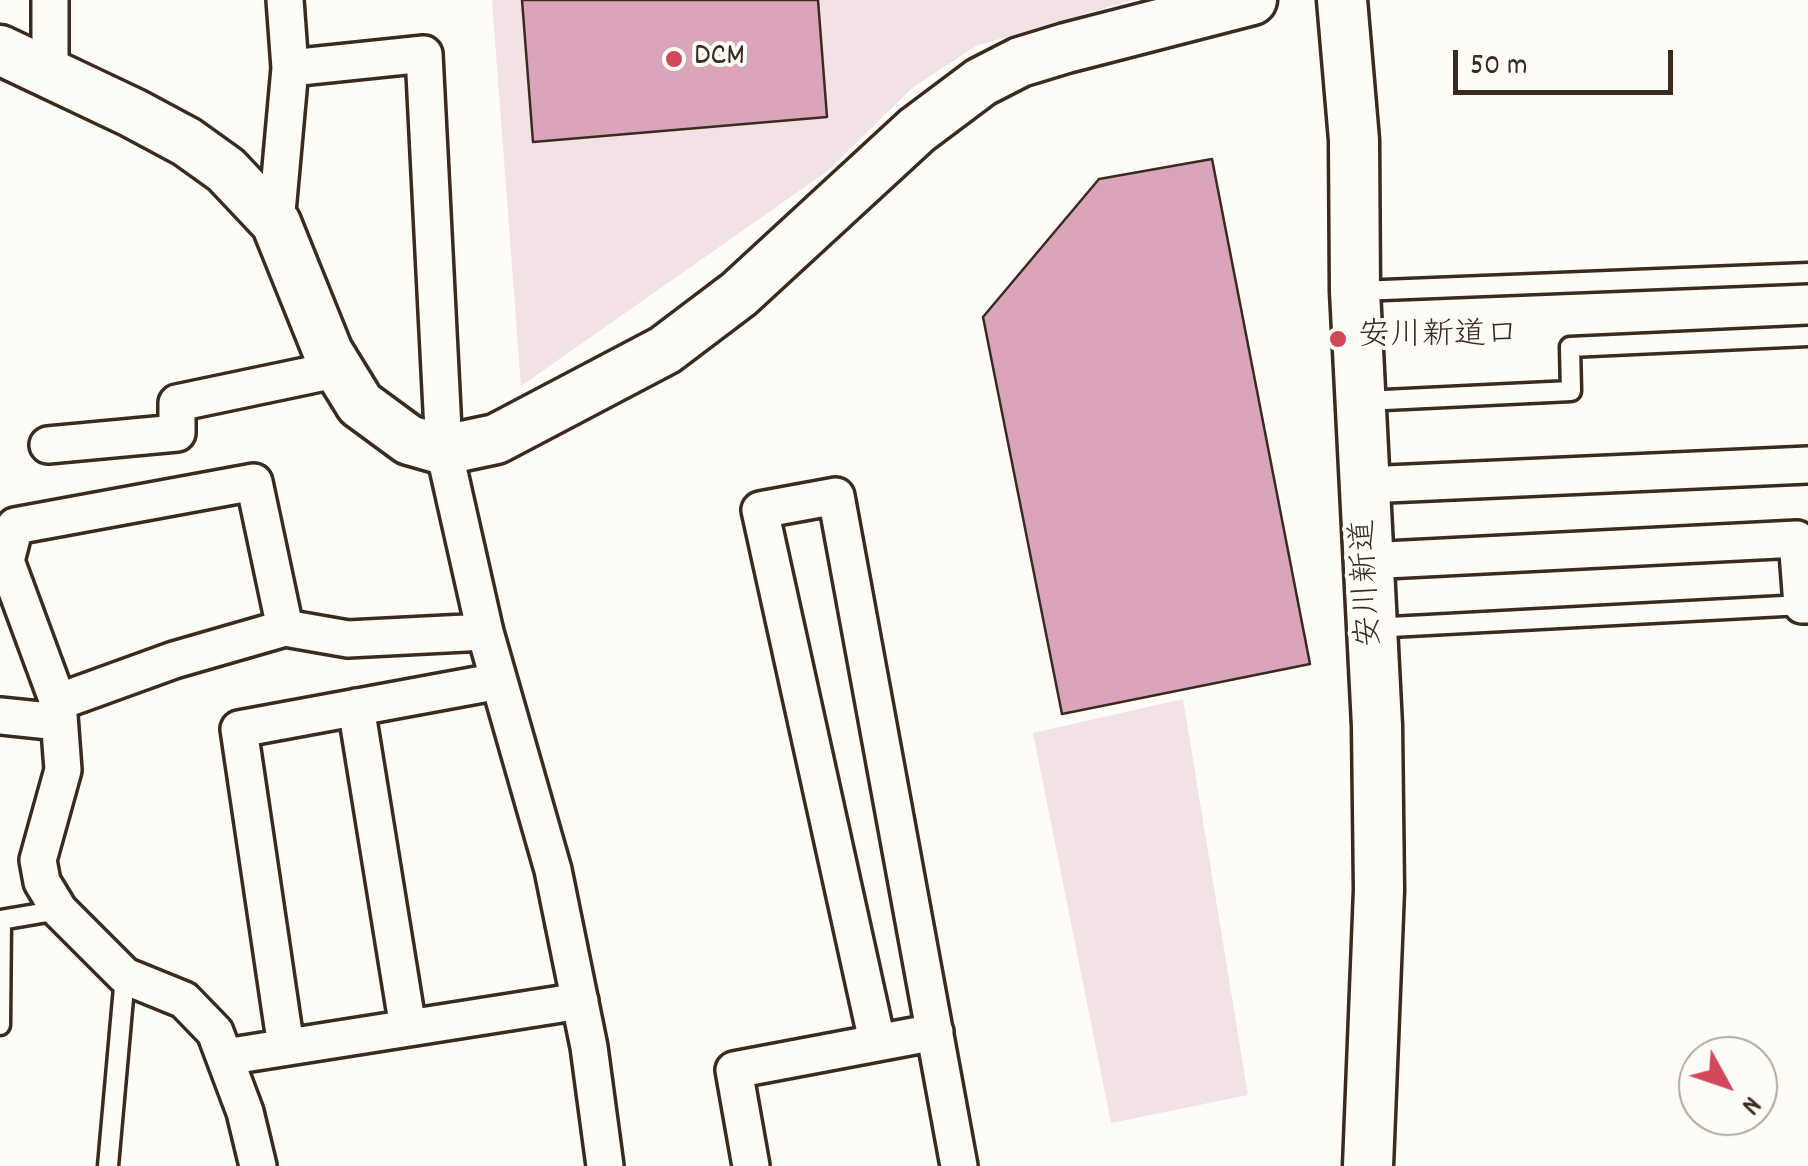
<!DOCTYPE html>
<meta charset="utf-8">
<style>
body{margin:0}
#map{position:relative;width:1808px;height:1166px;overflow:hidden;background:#fdfcf7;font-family:Dekko,sans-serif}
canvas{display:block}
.north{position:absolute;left:1678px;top:1036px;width:100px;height:100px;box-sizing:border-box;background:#fdfcf7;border:2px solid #afa8a0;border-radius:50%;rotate:130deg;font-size:28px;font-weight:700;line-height:40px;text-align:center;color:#3b2a1e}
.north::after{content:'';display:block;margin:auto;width:35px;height:45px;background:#d1495b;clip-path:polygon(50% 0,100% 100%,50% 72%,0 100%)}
.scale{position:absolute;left:1453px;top:50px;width:220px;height:45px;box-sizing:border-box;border:5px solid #3b2a1e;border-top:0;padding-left:12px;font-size:30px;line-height:35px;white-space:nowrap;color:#3b2a1e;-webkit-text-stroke:8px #fdfcf7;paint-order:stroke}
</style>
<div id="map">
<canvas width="1808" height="1166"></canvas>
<div class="north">N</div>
<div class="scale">50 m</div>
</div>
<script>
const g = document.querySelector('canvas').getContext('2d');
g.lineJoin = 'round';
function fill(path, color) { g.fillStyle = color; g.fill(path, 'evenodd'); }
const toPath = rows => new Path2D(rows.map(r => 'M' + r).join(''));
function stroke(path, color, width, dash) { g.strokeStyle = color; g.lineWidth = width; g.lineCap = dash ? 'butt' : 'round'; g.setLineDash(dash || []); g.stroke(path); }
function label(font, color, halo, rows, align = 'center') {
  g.font = font + ' Dekko,"Klee One",sans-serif'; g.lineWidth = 8; g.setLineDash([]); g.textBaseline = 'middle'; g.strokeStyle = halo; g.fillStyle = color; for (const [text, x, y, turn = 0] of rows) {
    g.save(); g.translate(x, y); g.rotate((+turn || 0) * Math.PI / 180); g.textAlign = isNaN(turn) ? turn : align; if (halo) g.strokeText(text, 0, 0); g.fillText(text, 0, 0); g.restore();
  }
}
fill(toPath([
 [492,0,1132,0,976,46,912,88,829,170,521,386],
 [1183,699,1248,1095,1111,1123,1033,733]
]), '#f2e2e5');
const building = toPath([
 [522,0,818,0,827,117,533,142,522,0],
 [1212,159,1310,664,1062,714,983,317,1099,179,1212,159]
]);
fill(building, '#daa4ba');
stroke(building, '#3b2a1e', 2.5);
const lane = toPath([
 [1359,291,1808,273],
 [1364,401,1571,391,1570,347,1808,336],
 [1372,628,1802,605],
 [0,1025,1,920,59,910],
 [108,1166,125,976]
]);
const street = toPath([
 [50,0,50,74],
 [290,68,424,54,444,450,485,632,553,870,589,1047,605,1166],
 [276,223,290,68,285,0],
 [48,445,177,433,177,403,339,369],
 [1365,485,1808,465],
 [1366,561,1797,539,1802,605,1808,605],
 [58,702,174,660,285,628,348,639,485,632],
 [356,707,408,1028],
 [0,716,59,722],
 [877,1041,760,510,836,496,959,1166],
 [286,1047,239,729,499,681],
 [225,1057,580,1001],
 [258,1166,245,1112,215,1032,184,1000,125,976,59,910,42,882,38,860,63,770,58,702,6,561,15,526,254,482,285,628],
 [751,1166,734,1070,935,1032]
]);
const secondary = toPath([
 [1342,0,1354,140,1355,291,1377,726,1379,890,1368,1166],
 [0,50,133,113,187,142,226,170,276,223,328,352,360,404,409,440,444,450,496,439,665,350,739,294,917,130,981,82,1020,62,1066,48,1252,0]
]);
stroke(lane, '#3b2a1e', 25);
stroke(street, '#3b2a1e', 42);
stroke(secondary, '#3b2a1e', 55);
stroke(lane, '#fdfcf7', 18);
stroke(street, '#fdfcf7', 35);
stroke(secondary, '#fdfcf7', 48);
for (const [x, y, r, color] of [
 [674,59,10,"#d1495b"],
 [1338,339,10,"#d1495b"]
]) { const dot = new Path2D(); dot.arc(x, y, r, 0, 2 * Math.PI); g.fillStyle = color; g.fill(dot); stroke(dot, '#fdfcf7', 4); }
label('32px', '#3b2a1e', '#fdfcf7', [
 ["DCM",694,59],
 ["安川新道口",1358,339]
], 'left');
label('32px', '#3b2a1e', '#fdfcf7', [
 ["安川新道",1370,583,-93]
]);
</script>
